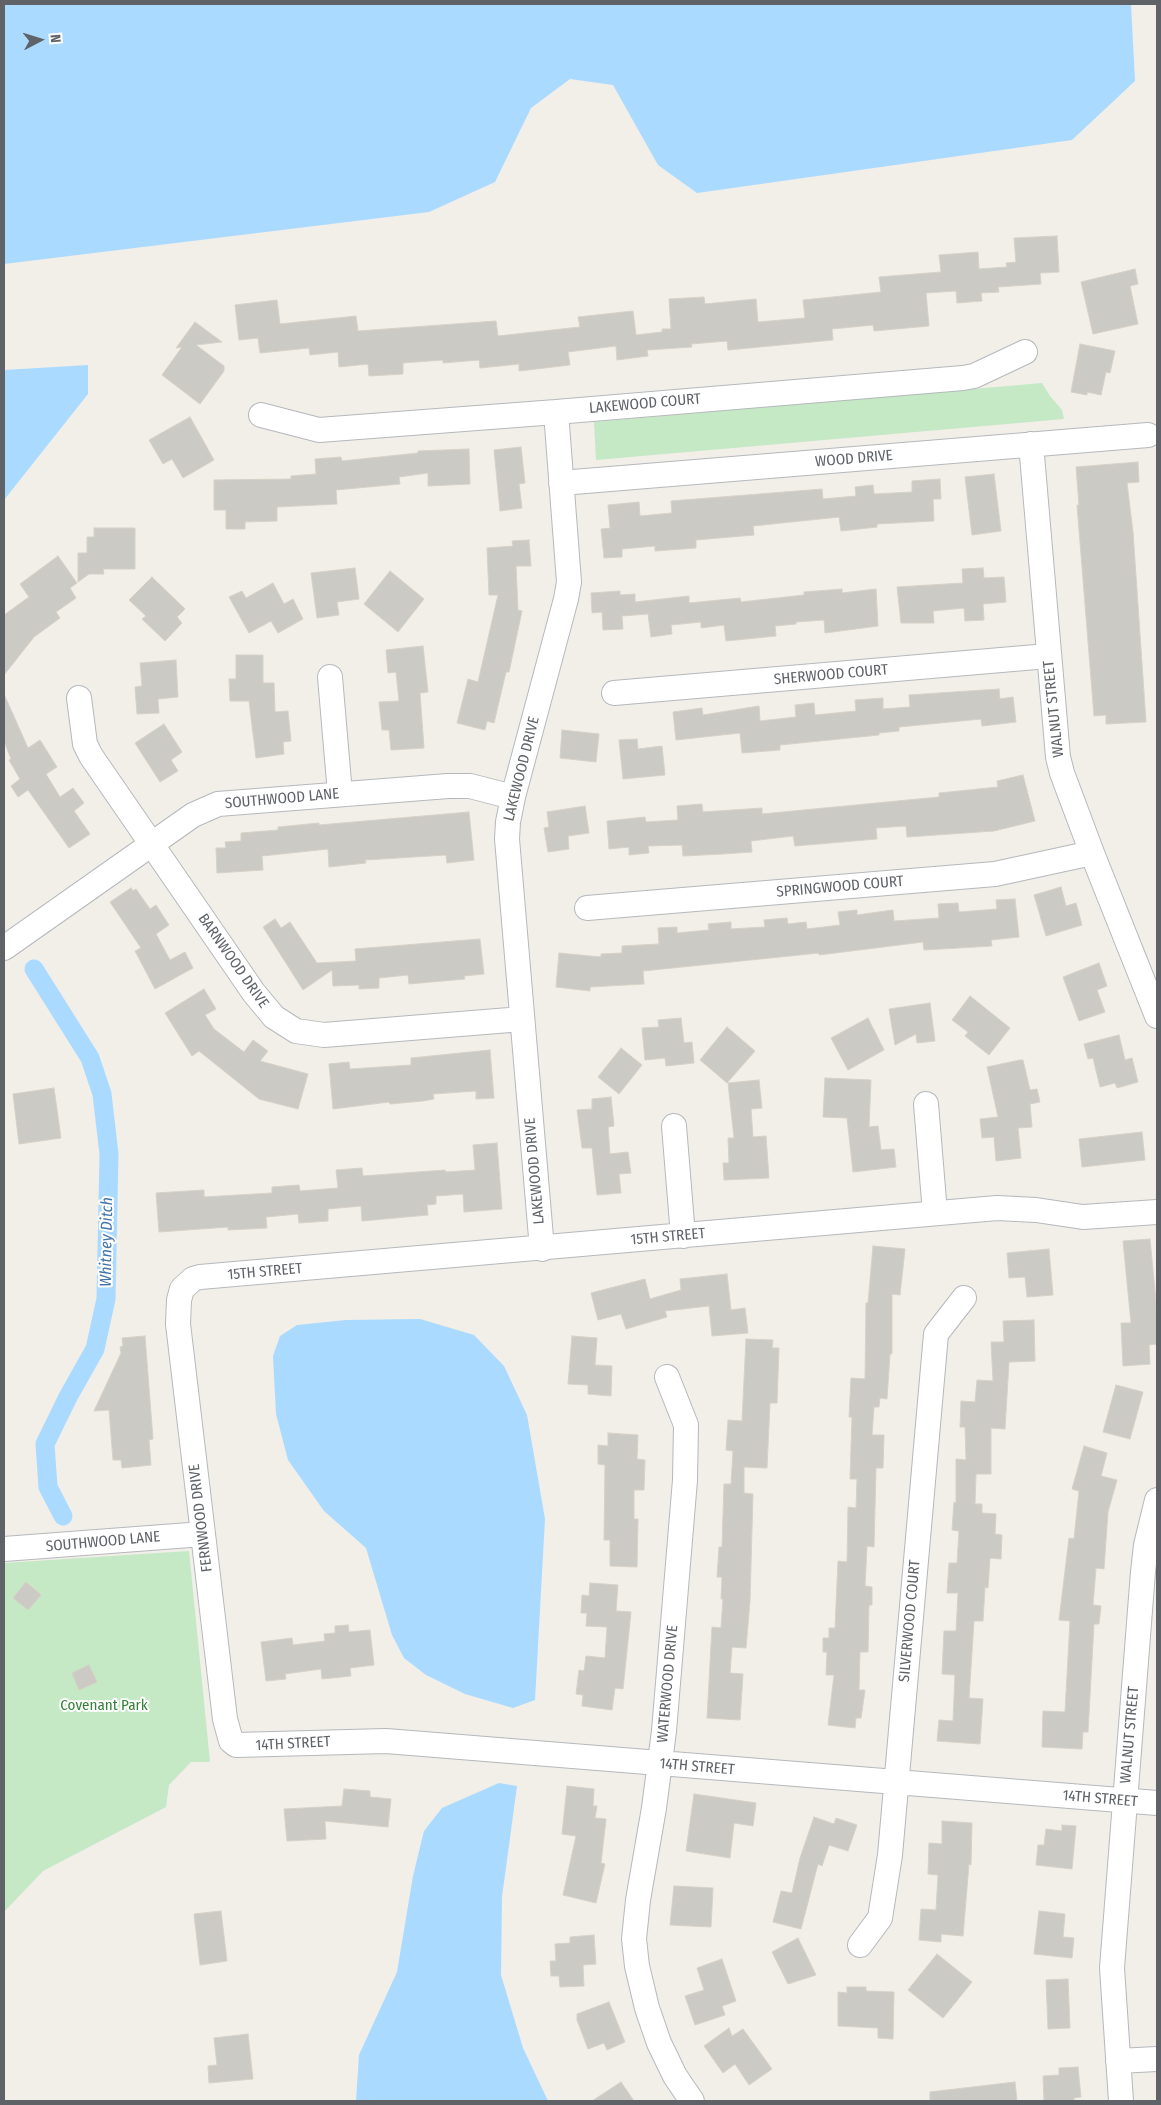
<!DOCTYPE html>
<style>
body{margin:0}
#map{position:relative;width:1161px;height:2105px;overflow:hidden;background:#f1efe8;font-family:"Fira Sans Condensed",sans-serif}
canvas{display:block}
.frame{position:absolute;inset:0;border:5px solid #5f6368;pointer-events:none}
.north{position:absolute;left:15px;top:15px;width:50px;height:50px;-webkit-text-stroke:4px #fff;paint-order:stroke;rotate:85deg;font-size:14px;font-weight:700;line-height:20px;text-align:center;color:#5f6368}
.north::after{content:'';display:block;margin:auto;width:18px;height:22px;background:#5f6368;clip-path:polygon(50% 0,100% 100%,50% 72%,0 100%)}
</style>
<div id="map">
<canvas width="1161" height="2105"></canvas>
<div class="frame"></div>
<div class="north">N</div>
</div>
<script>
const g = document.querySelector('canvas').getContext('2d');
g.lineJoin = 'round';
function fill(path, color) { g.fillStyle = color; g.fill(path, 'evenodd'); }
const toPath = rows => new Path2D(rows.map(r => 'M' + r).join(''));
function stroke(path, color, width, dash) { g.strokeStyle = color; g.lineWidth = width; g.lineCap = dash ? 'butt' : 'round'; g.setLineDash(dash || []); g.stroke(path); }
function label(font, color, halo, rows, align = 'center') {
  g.font = font + ' "Fira Sans Condensed",sans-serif'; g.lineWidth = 4; g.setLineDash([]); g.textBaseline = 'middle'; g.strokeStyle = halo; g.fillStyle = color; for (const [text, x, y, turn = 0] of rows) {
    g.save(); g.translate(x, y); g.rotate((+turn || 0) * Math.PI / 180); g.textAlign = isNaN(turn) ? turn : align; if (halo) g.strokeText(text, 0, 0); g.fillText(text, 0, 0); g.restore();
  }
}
fill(toPath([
 [1042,383,1050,396,1062,410,1064,419,596,460,594,422],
 [189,1551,210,1762,191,1762,169,1785,166,1807,43,1871,4,1912,4,1563]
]), '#c5e8c5');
fill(toPath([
 [4,4,1131,4,1135,81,1072,140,697,193,658,165,613,85,570,79,531,108,495,182,429,212,4,264],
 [88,365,88,394,4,500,4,370],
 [420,1319,474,1335,504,1366,527,1415,545,1519,535,1700,513,1708,465,1694,426,1675,404,1658,392,1635,366,1548,324,1511,288,1460,276,1414,273,1356,280,1336,297,1325,346,1320],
 [499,1783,517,1786,502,1897,501,1975,523,2048,548,2101,356,2101,359,2055,397,1972,413,1876,424,1831,442,1808]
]), '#aadaff');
stroke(toPath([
 [34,969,90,1058,102,1094,109,1154,106,1299,95,1349,68,1397,45,1444,48,1487,63,1516]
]), '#aadaff', 19);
const building = toPath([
 [1057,236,1059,272,1040,273,1041,284,998,287,999,292,981,293,982,301,957,303,956,291,926,293,929,326,874,331,873,325,832,329,833,340,728,350,727,341,691,344,692,347,647,350,648,356,617,360,616,346,568,352,570,365,519,371,519,364,480,368,479,360,443,363,443,360,403,363,403,374,369,376,368,364,339,367,338,352,310,355,309,348,260,353,258,338,239,340,235,305,277,300,280,324,356,316,358,331,496,321,498,336,580,327,578,317,633,311,636,335,662,332,662,329,671,329,669,299,704,297,705,304,756,299,758,322,805,318,803,300,881,292,879,277,941,272,939,255,978,252,979,269,1007,267,1006,263,1016,262,1014,238,1057,236],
 [1135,269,1138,284,1130,286,1138,324,1093,334,1081,282,1135,269],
 [195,322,222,342,196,345,224,366,224,371,200,404,162,375,182,347,176,348,195,322],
 [1080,344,1115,351,1110,373,1106,372,1101,395,1087,392,1087,395,1071,392,1080,344],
 [190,417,214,460,183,478,172,459,163,464,149,440,190,417],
 [521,447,525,483,519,484,522,508,500,511,494,450,521,447],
 [469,449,470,484,428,486,428,473,399,477,400,484,336,490,337,504,277,507,277,521,245,522,245,529,226,529,226,510,214,510,214,480,291,479,291,476,316,474,315,459,341,457,342,461,418,453,418,451,469,449],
 [1138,462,1139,482,1127,483,1133,532,1146,722,1106,724,1106,715,1094,716,1077,505,1079,505,1076,467,1138,462],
 [994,474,1001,531,972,535,965,477,994,474],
 [940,479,941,499,933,499,934,521,877,524,877,527,841,531,839,517,753,526,754,535,696,540,696,548,655,551,655,546,622,549,622,557,604,558,601,529,610,528,608,505,639,502,640,516,672,513,671,501,822,489,823,499,856,496,855,487,873,485,874,494,912,492,912,481,940,479],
 [94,528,135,528,135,569,103,569,104,574,89,574,78,582,78,553,87,553,87,537,94,537,94,528],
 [529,540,531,566,516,566,518,610,522,611,509,672,506,672,494,723,487,721,485,730,457,723,468,679,478,682,498,595,489,595,487,548,513,546,512,541,529,540],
 [58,556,77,583,70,588,76,598,56,612,60,618,34,637,4,675,4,615,29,597,20,584,58,556],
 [355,568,359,599,337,602,339,615,317,618,311,573,355,568],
 [983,568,984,578,1004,577,1006,602,983,604,984,620,965,621,964,608,933,611,934,623,901,623,897,587,963,583,962,569,983,568],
 [390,571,424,599,398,632,364,604,390,571],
 [152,577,185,609,177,617,182,623,165,641,142,619,146,616,129,600,152,577],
 [273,583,284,604,293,599,303,619,278,633,271,621,249,633,229,597,242,591,246,598,273,583],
 [842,589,842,593,876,589,878,626,825,633,824,620,796,622,796,624,775,626,776,636,726,641,724,625,701,628,701,622,671,625,672,634,651,637,648,614,622,616,623,629,603,630,602,612,592,613,591,593,620,591,620,595,635,594,635,602,689,596,689,603,740,598,741,602,804,595,804,592,842,589],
 [423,646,428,692,420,693,424,748,391,750,389,730,382,730,379,702,399,701,396,672,388,673,386,650,423,646],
 [236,655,263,655,263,683,274,683,275,712,288,711,291,741,283,742,284,754,256,758,249,701,230,701,229,679,236,679,236,655],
 [176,660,178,697,158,699,159,713,137,714,135,687,142,686,140,663,176,660],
 [999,689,1000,699,1013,697,1016,722,982,726,981,719,899,727,899,731,879,733,879,735,780,745,780,750,742,753,740,733,676,740,673,712,702,708,703,715,759,706,760,721,796,717,795,705,814,703,815,715,856,711,855,700,883,698,883,709,910,707,909,695,999,689],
 [4,694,28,748,40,740,57,767,46,774,60,797,73,788,84,803,74,811,90,834,69,848,28,790,18,797,11,786,20,779,9,760,11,759,4,741,4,694],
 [164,724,182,752,171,760,178,771,160,782,135,743,164,724],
 [562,730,599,734,596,762,560,758,562,730],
 [637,739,638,749,662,746,665,775,623,779,619,740,637,739],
 [1023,775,1035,821,994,831,907,837,906,826,876,828,877,839,795,846,793,836,751,841,752,852,723,854,683,856,682,845,648,846,649,853,629,855,629,847,609,849,607,821,645,817,646,822,678,820,677,806,702,804,703,812,762,808,762,814,939,797,939,793,998,787,997,781,1023,775],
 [585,806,589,833,568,836,569,849,548,852,544,828,549,827,547,812,585,806],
 [469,812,474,860,447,863,446,855,365,860,366,863,329,867,328,849,262,856,263,870,217,873,216,848,226,848,225,842,241,841,241,833,278,830,278,827,319,823,319,825,469,812],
 [1061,887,1066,906,1076,903,1082,925,1046,936,1034,895,1061,887],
 [131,888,133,891,136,889,150,909,156,905,169,925,156,934,170,960,185,952,193,968,155,989,135,951,141,948,110,902,131,888],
 [1015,899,1019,937,991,940,992,946,924,950,923,942,819,955,819,953,643,971,644,984,590,987,590,991,556,987,559,953,601,957,601,954,622,953,622,946,659,944,658,928,677,927,677,933,709,930,708,924,731,922,731,929,765,927,764,920,787,918,788,924,806,922,807,929,840,925,838,912,857,910,857,915,893,910,894,921,939,918,938,904,958,903,959,912,997,909,996,900,1015,899],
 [275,919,281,928,290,922,317,963,356,961,355,949,480,939,484,974,464,976,465,979,409,984,408,975,379,978,379,988,359,989,359,985,333,986,332,970,303,990,263,927,275,919],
 [1099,963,1107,986,1097,990,1105,1012,1079,1021,1063,977,1099,963],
 [204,989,216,1009,205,1015,214,1029,244,1052,253,1040,268,1051,260,1061,308,1074,298,1109,259,1099,199,1051,192,1056,165,1013,204,989],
 [970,996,1010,1028,989,1055,965,1036,968,1032,952,1020,970,996],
 [930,1003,935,1041,917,1043,916,1034,895,1045,889,1009,930,1003],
 [681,1018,684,1043,692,1042,694,1063,666,1066,665,1058,645,1060,642,1028,659,1027,658,1020,681,1018],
 [868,1018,884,1050,848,1070,831,1038,868,1018],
 [727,1027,755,1051,727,1083,700,1060,727,1027],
 [1119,1035,1125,1060,1132,1058,1138,1082,1117,1088,1115,1083,1100,1087,1093,1058,1088,1059,1084,1044,1119,1035],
 [621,1048,642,1065,619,1094,598,1077,621,1048],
 [490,1050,494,1098,476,1099,476,1091,433,1094,434,1099,423,1101,390,1104,389,1102,333,1109,329,1064,349,1062,350,1069,411,1065,411,1058,490,1050],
 [1020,1060,1023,1060,1030,1090,1037,1089,1040,1102,1030,1104,1032,1127,1018,1128,1021,1158,996,1161,994,1137,982,1138,980,1119,998,1117,987,1067,1020,1060],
 [825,1078,871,1080,869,1127,878,1126,881,1150,894,1149,896,1167,853,1172,847,1118,823,1117,825,1078],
 [759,1080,762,1108,751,1109,753,1137,766,1136,769,1178,724,1180,723,1163,729,1163,728,1138,734,1138,728,1083,759,1080],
 [54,1088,61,1138,19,1144,13,1094,54,1088],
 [611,1097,614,1126,608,1127,610,1154,628,1152,631,1173,619,1174,621,1193,597,1195,592,1148,582,1148,577,1110,592,1109,592,1099,611,1097],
 [1142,1132,1145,1160,1082,1167,1079,1139,1142,1132],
 [497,1143,502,1209,464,1212,463,1194,436,1196,436,1204,427,1205,428,1215,362,1221,361,1206,328,1209,328,1221,299,1223,298,1214,266,1217,267,1228,228,1230,228,1227,159,1232,156,1193,204,1190,204,1197,272,1193,272,1187,299,1185,300,1191,338,1188,336,1170,362,1168,363,1176,445,1170,446,1172,475,1170,473,1145,497,1143],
 [1150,1239,1156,1301,1157,1344,1149,1345,1150,1364,1123,1366,1121,1323,1131,1323,1123,1241,1150,1239],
 [873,1246,905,1249,900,1295,892,1294,892,1354,890,1354,887,1399,880,1398,879,1407,874,1407,872,1435,884,1435,883,1468,876,1468,874,1547,867,1546,865,1586,872,1587,872,1605,869,1605,868,1652,860,1652,859,1690,865,1690,861,1718,856,1718,855,1728,828,1725,834,1675,826,1675,827,1652,823,1652,823,1638,829,1638,829,1628,835,1628,838,1561,847,1562,848,1507,856,1508,857,1479,850,1479,852,1417,849,1417,851,1378,865,1379,866,1303,868,1303,873,1246],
 [1049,1249,1053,1295,1027,1297,1025,1277,1009,1278,1007,1253,1049,1249],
 [727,1274,731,1310,745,1308,748,1333,712,1336,709,1306,665,1311,667,1317,626,1329,621,1314,598,1320,591,1293,645,1279,650,1299,681,1290,680,1279,727,1274],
 [1034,1320,1035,1361,1009,1362,1005,1429,991,1428,991,1474,976,1474,975,1504,982,1504,982,1513,996,1514,995,1534,1002,1535,1001,1559,990,1558,988,1588,985,1587,983,1621,974,1621,969,1698,983,1699,980,1744,937,1741,939,1720,953,1721,955,1675,942,1674,944,1631,956,1631,958,1593,947,1593,949,1563,957,1563,959,1531,952,1530,954,1502,956,1503,956,1459,966,1460,965,1427,960,1427,961,1401,975,1402,977,1380,993,1381,991,1342,1004,1342,1003,1321,1034,1320],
 [145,1336,153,1439,149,1440,151,1465,122,1468,121,1460,113,1460,109,1410,94,1411,121,1353,120,1347,123,1346,122,1338,145,1336],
 [572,1336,597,1338,595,1365,612,1366,611,1396,588,1394,588,1385,568,1384,572,1336],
 [746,1339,773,1340,772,1348,779,1348,777,1403,770,1403,767,1468,744,1467,744,1493,753,1494,750,1601,746,1648,732,1647,730,1673,743,1674,740,1720,707,1718,712,1627,721,1628,723,1599,721,1599,722,1577,717,1577,719,1547,722,1547,724,1484,731,1484,733,1451,726,1450,728,1420,742,1421,746,1339],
 [1116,1385,1143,1392,1130,1439,1103,1432,1116,1385],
 [608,1433,638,1435,637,1459,645,1460,644,1490,634,1490,634,1519,638,1519,637,1567,610,1566,610,1540,604,1540,605,1465,598,1464,598,1445,608,1446,608,1433],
 [1084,1446,1107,1453,1101,1476,1117,1480,1108,1512,1104,1569,1096,1568,1093,1605,1101,1606,1099,1624,1094,1624,1088,1732,1083,1732,1082,1749,1042,1747,1043,1711,1065,1712,1070,1621,1059,1620,1069,1538,1074,1539,1079,1491,1072,1489,1084,1446],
 [26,1582,41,1595,28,1610,13,1598,26,1582],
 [590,1583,618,1585,616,1611,631,1612,623,1689,615,1688,612,1710,582,1706,583,1695,576,1694,579,1670,584,1671,586,1656,605,1658,607,1627,586,1626,587,1613,581,1613,582,1595,589,1596,590,1583],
 [348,1625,349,1632,370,1630,374,1665,350,1668,351,1676,322,1679,321,1669,285,1674,286,1679,266,1681,261,1642,292,1638,293,1645,325,1641,324,1634,335,1633,335,1626,348,1625],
 [89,1665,97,1682,79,1690,72,1673,89,1665],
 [567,1786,594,1789,593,1806,597,1806,595,1818,606,1819,601,1863,605,1864,596,1903,563,1895,576,1836,562,1834,567,1786],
 [344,1789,370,1791,370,1797,391,1799,388,1827,325,1821,326,1839,287,1841,284,1809,342,1806,344,1789],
 [694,1794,756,1803,753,1826,734,1823,730,1858,686,1851,694,1794],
 [814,1817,834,1824,836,1818,857,1825,848,1851,829,1845,822,1866,818,1864,801,1929,773,1922,781,1891,792,1893,800,1858,814,1817],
 [942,1821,972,1823,971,1865,969,1864,963,1936,941,1934,941,1942,919,1940,921,1909,936,1910,938,1875,928,1874,929,1843,942,1844,942,1821],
 [1062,1825,1076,1826,1072,1869,1036,1865,1038,1845,1044,1845,1046,1829,1062,1831,1062,1825],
 [674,1886,713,1888,711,1927,670,1925,674,1886],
 [221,1911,227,1961,200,1965,194,1914,221,1911],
 [1039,1911,1065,1914,1063,1937,1074,1938,1072,1958,1034,1954,1039,1911],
 [594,1935,596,1964,583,1965,584,1986,560,1987,559,1976,551,1976,550,1961,556,1961,555,1944,570,1943,570,1937,594,1935],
 [798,1938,816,1975,788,1984,772,1952,798,1938],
 [937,1954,972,1982,943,2018,908,1990,937,1954],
 [722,1959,736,2001,722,2006,725,2015,695,2025,685,1996,704,1990,697,1968,722,1959],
 [1068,1979,1070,2028,1048,2029,1046,1980,1068,1979],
 [847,1987,866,1987,866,1991,894,1992,893,2039,878,2038,878,2028,838,2026,838,1992,847,1993,847,1987],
 [609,2002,625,2042,607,2050,604,2043,588,2049,577,2020,577,2014,609,2002],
 [729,2028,732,2036,743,2029,772,2069,749,2085,735,2064,723,2073,704,2046,729,2028],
 [248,2034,253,2079,209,2083,208,2066,217,2065,214,2038,248,2034],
 [1078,2067,1081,2097,1074,2098,1074,2101,1044,2101,1043,2076,1059,2075,1059,2068,1078,2067],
 [621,2082,634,2101,592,2101,621,2082],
 [1015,2082,1017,2101,930,2101,930,2092,1015,2082]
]);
fill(building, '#cccac5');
stroke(building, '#d6d1c6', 1);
const minor = toPath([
 [261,415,319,430,556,412,963,378,974,376,1025,352],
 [1031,444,1058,757,1062,773,1092,853,1157,1016],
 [561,483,1148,435],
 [330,677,340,794],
 [614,693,1048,656],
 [79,698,85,744,91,756,254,993,274,1017,296,1031,324,1035,522,1019],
 [587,908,995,874,1092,853],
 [4,948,193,815,218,804,448,786,470,786,513,797],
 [926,1104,935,1213],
 [674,1126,683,1236],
 [1157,1212,1083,1217,1036,1210,997,1208,200,1277,193,1279,182,1289,179,1300,178,1324,225,1719,231,1741,236,1745,386,1741,1157,1803],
 [542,1249,507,839,508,822,513,797,566,599,569,582,556,412],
 [667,1377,686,1425,685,1480,664,1731,654,1808,638,1900,634,1939,637,1966,647,2008,659,2043,675,2076,692,2101],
 [4,1549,203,1534],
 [860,1945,880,1918,890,1855,936,1334,964,1298],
 [1118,2061,1157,2059],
 [1121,2101,1112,1968,1143,1572,1146,1545,1157,1500]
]);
stroke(minor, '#b5b8bc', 26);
stroke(minor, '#fff', 24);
label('15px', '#5f6368', '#fff', [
 ["LAKEWOOD COURT",645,404,-5],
 ["WOOD DRIVE",854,459,-5],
 ["SHERWOOD COURT",831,675,-5],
 ["WALNUT STREET",1054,709,-96],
 ["LAKEWOOD DRIVE",522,769,-76],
 ["SOUTHWOOD LANE",282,799,-5],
 ["SPRINGWOOD COURT",840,887,-5],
 ["BARNWOOD DRIVE",233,961,55],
 ["LAKEWOOD DRIVE",535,1171,-95],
 ["15TH STREET",668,1237,-5],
 ["15TH STREET",265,1272,-5],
 ["FERNWOOD DRIVE",201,1518,-97],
 ["SOUTHWOOD LANE",103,1542,-5],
 ["SILVERWOOD COURT",910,1621,-85],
 ["WATERWOOD DRIVE",668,1684,-85],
 ["WALNUT STREET",1130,1735,-85],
 ["14TH STREET",293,1744,-3],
 ["14TH STREET",697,1767,5],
 ["14TH STREET",1100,1799,5]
]);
label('15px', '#348238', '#fff', [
 ["Covenant Park",104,1706]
]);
label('italic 16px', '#4174aa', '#fff', [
 ["Whitney Ditch",107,1242,-89]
]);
</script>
